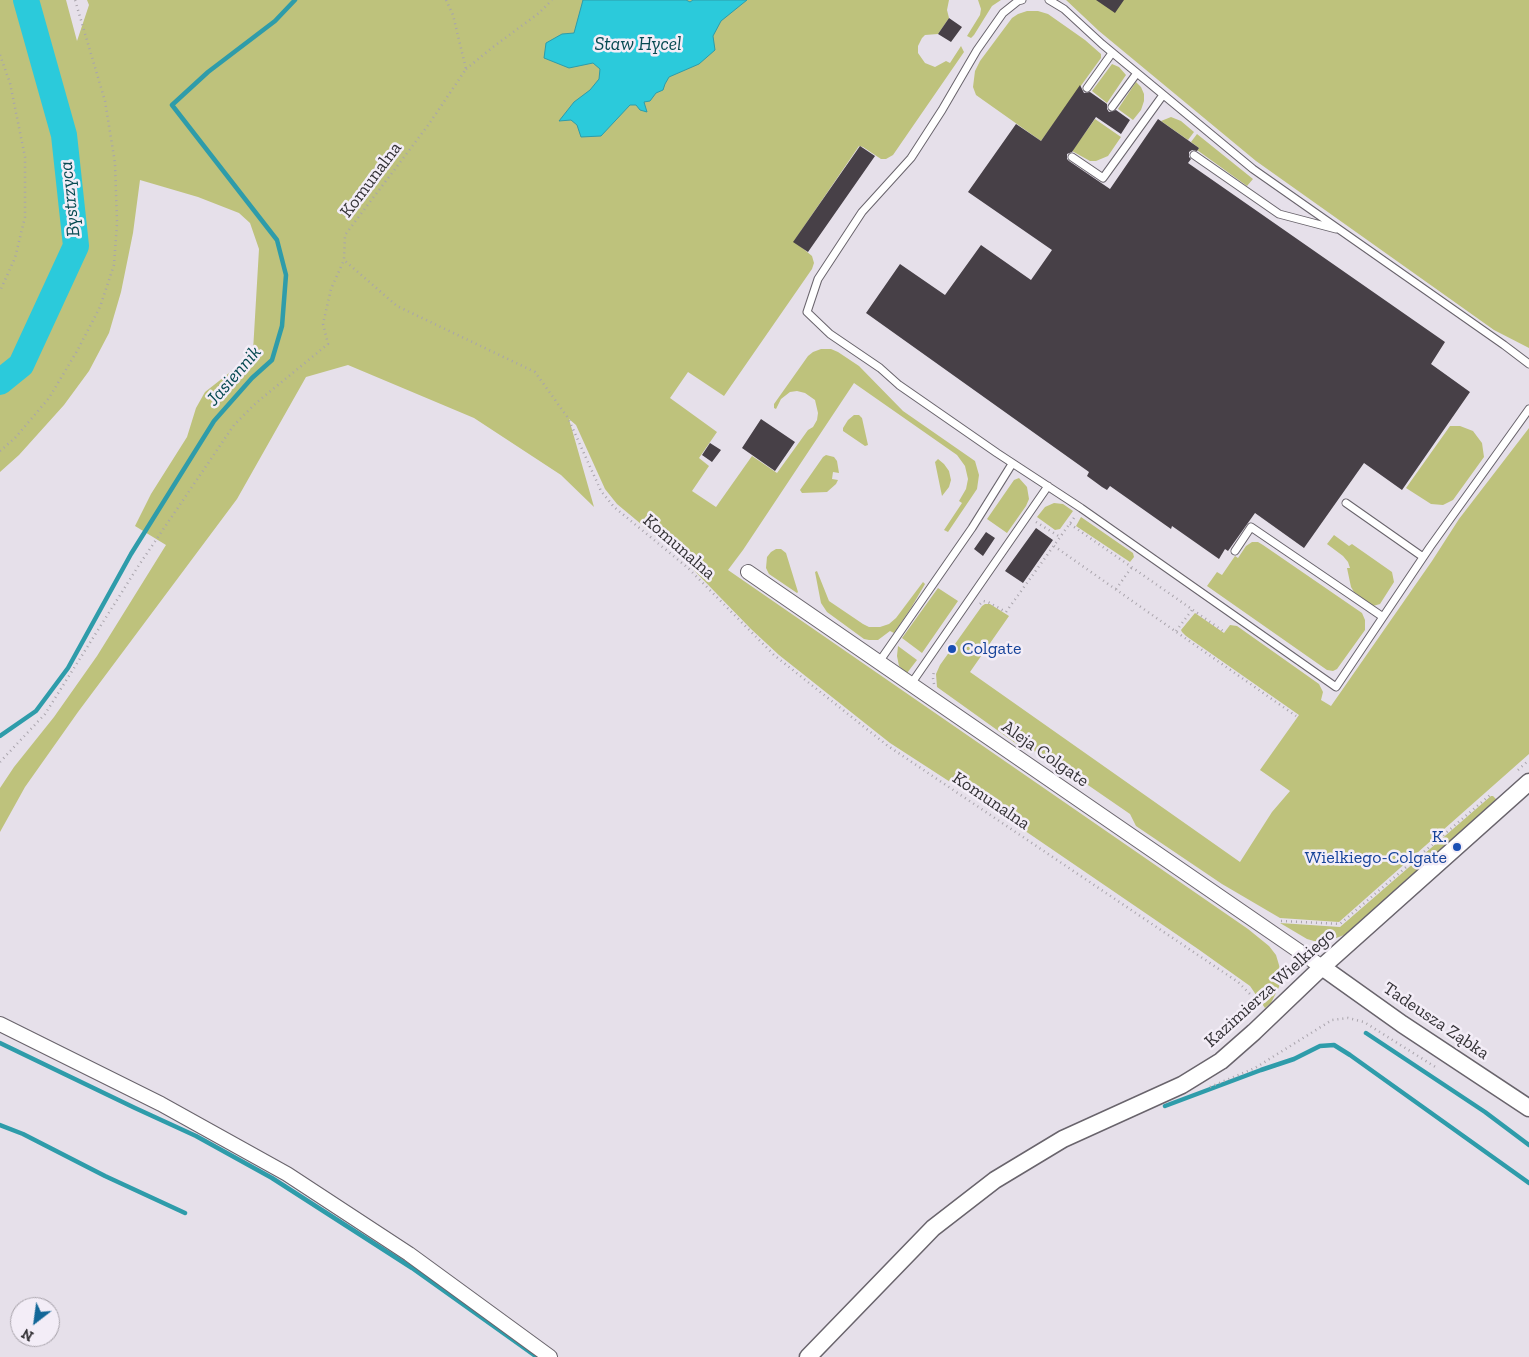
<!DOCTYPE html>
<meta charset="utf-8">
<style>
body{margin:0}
#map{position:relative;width:1529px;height:1357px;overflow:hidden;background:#e6e0ea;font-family:"Zilla Slab",serif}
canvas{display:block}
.north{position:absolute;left:10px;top:1297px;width:50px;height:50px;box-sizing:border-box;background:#f3edf7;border:1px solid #a7a2aa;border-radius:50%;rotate:210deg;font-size:14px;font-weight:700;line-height:20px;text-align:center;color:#343236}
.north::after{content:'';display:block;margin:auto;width:18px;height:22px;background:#126798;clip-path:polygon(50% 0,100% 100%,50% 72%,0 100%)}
</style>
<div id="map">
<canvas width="1529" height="1357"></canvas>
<div class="north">N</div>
</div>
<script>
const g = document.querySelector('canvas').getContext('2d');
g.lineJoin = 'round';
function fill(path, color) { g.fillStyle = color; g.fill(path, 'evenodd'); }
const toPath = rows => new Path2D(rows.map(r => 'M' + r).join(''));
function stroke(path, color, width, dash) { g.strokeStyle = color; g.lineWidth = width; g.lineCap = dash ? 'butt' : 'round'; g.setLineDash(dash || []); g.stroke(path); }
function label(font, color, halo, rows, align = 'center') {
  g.font = font + ' "Zilla Slab",serif'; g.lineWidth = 5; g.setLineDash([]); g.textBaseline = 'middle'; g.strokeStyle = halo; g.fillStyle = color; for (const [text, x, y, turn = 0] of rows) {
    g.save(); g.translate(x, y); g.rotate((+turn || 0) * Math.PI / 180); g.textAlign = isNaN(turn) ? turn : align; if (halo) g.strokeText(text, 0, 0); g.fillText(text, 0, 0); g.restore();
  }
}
fill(toPath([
 [0,0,66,0,77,41,89,5,87,0,949,0,947,10,949,18,938,34,925,35,922,38,918,46,918,53,925,63,935,67,946,61,950,63,961,46,964,52,893,155,886,159,881,159,863,147,859,146,794,241,812,256,814,263,812,269,724,396,688,372,670,398,717,432,699,458,709,466,692,491,716,507,752,456,777,473,808,430,813,427,817,420,818,413,815,400,805,393,797,391,790,392,781,399,776,409,774,408,774,404,808,356,813,352,821,349,831,349,838,352,859,366,903,411,975,461,979,475,977,489,948,532,944,530,962,503,959,501,966,489,968,479,965,466,957,455,854,383,743,550,728,570,1248,929,1269,946,1276,955,1279,965,1281,975,1279,987,1271,1003,1265,1008,1250,986,1198,949,1015,824,890,743,779,655,751,629,683,559,617,504,605,489,576,425,569,419,594,507,561,475,474,418,348,365,306,377,237,499,78,712,25,787,0,832,0,788,14,767,54,717,97,656,166,545,135,526,151,494,187,437,196,408,205,392,247,359,253,351,259,249,250,223,239,213,198,197,140,180,133,233,121,292,109,333,89,371,64,405,19,455,0,472],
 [978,0,1001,0,992,6,974,35,971,38,967,36,980,15,981,9],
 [1066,0,1529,0,1529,348,1494,330,1256,161,1099,31],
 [1027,11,1038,11,1048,14,1085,40,1101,54,1101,58,1041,141,983,100,976,95,973,87,975,71,980,61,1012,18,1018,14],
 [1112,64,1119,67,1126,75,1107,103,1092,91],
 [1136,82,1141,87,1144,94,1144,101,1141,110,1133,120,1118,109],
 [1171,117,1181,121,1194,132,1188,140,1161,121],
 [1095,119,1121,137,1108,156,1096,161,1090,161,1072,151],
 [1197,134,1253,179,1247,186,1197,150,1199,148,1191,142],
 [854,415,859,415,862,418,868,445,865,446,843,431,843,428,848,420],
 [1450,426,1460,426,1473,431,1482,443,1484,457,1453,500,1443,505,1431,504,1406,488],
 [1529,428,1529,754,1339,922,1280,918,1222,884,1136,826,1130,814,1040,752,1025,750,937,687,936,674,940,665,982,606,985,604,990,604,1009,616,970,672,1240,862,1272,812,1290,791,1260,770,1299,715,1186,636,1182,632,1181,630,1195,613,1224,633,1230,625,1237,626,1319,684,1323,692,1321,700,1331,706,1432,561,1459,519],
 [826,455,834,457,837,461,839,473,833,472,832,479,838,480,836,484,827,492,802,493,800,490,823,457],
 [938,459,944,464,949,471,951,480,949,487,942,496,935,462],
 [1019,478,1027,487,1029,499,1026,506,1007,533,987,519,1014,480],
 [1054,503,1063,504,1073,511,1060,529,1055,530,1037,517,1045,507],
 [1081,517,1133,553,1134,557,1130,562,1076,526],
 [1334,535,1349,546,1352,544,1392,572,1394,582,1380,604,1373,606,1354,592,1351,587,1347,568,1350,568,1348,562,1343,556,1327,544],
 [1252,542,1258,542,1263,545,1362,613,1365,620,1365,630,1337,669,1333,671,1327,670,1207,586,1217,572,1222,575,1235,556,1238,558,1246,546],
 [776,549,781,549,786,553,798,592,797,593,769,574,766,568,767,557,771,552],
 [817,571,829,601,863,624,869,627,880,627,889,624,896,618,923,582,925,584,911,608,894,633,890,631,878,640,869,640,864,639,827,612,821,603,815,572],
 [938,588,958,601,922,653,902,638],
 [898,646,917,660,907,673,899,666,897,656],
 [1491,796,1493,796,1496,799,1496,802,1434,855,1354,928,1344,935,1326,942,1314,941,1307,939,1280,923,1340,927]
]), '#bec27c');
const water = toPath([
 [583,0,686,0,690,2,693,0,747,0,721,21,713,36,715,50,699,64,669,77,665,84,663,90,656,93,650,101,644,102,647,112,640,110,636,105,630,105,601,136,581,137,577,125,571,120,559,121,574,102,590,90,599,79,600,69,593,63,569,68,544,58,546,43,562,34,574,33,583,0]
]);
fill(water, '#2bcadb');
stroke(water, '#2e9caa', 1);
stroke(toPath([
 [0,736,36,711,68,668,131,554,214,421,252,378,272,360,282,326,286,275,277,240,172,105,208,72,275,21,295,0],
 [1366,1033,1485,1112,1529,1145],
 [0,1043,135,1108,196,1136,272,1178,412,1268,537,1357],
 [1165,1106,1261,1070,1294,1059,1320,1046,1334,1045,1350,1055,1529,1183],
 [0,1125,23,1134,105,1176,185,1213]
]), '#2e9caa', 4.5);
stroke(toPath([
 [0,382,21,365,76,246,64,135,26,0]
]), '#2bcadb', 26);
fill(toPath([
 [1096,0,1124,0,1115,13],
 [949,18,962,27,951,42,938,34],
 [1080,85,1084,93,1090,92,1107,104,1107,109,1109,112,1116,110,1130,120,1121,134,1096,117,1072,152,1067,154,1067,159,1069,161,1110,189,1158,119,1199,148,1197,151,1192,150,1189,152,1189,157,1191,159,1188,163,1445,342,1431,364,1470,392,1402,490,1364,463,1304,548,1255,513,1228,551,1225,549,1219,559,1172,526,1171,529,1110,486,1107,490,1102,487,1087,476,1089,472,866,313,900,264,945,295,981,245,1031,280,1052,250,968,192,1016,124,1041,141],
 [860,146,875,156,808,252,793,242],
 [761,419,795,442,775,471,742,448],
 [710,443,721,450,712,462,702,455],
 [1036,528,1053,540,1023,583,1005,571],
 [986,532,995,538,983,556,974,549]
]), '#474047');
const service = toPath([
 [1022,0,1018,1,1003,13,977,50,942,110,911,158,862,212,818,279,807,312,830,334,880,368,899,385,997,453,1081,508,1336,687,1430,547,1529,409],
 [1049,0,1064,9,1102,44,1253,169,1504,345,1529,364],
 [1087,88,1112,53],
 [1112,107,1137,73],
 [1194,155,1279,214,1336,229],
 [1072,157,1103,178,1163,95],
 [1346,503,1423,557],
 [1235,551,1251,527,1383,617],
 [879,662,972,528,1012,464],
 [911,684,1048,486]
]);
const minor = toPath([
 [748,572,1322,967],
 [0,1024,161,1104,287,1174,409,1254,550,1357]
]);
const tertiary = toPath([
 [1322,967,1402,1024,1529,1108],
 [808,1357,933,1228,995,1180,1063,1139,1182,1085,1221,1061,1254,1032,1322,967,1529,782]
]);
stroke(service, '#69646c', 9);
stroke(minor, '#69646c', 16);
stroke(tertiary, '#69646c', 19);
stroke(toPath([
 [446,0,453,15,466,69,429,124,345,235,344,260,397,306,535,372,568,418,601,491,614,507,688,568,774,655,888,746,1238,982,1262,1006],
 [0,55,10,83,25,157,25,217,15,258,0,291],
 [466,69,493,47,539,13,552,0],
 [0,451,15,438,49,398,77,351,100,307,114,265,117,223,115,163,105,101,75,0],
 [1036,522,1060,537],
 [1070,524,1223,631],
 [1054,546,1296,716],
 [1116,589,1132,567],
 [980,604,983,601,988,602,1006,612,1076,515],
 [1176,631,1192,610],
 [934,684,933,678,934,670],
 [0,762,45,714,139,565,234,425,256,403,328,344,323,324,331,289,344,260],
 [1518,770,1529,760],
 [1281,921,1340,924,1490,795],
 [1210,1087,1255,1068,1332,1020,1348,1018,1364,1022,1437,1068]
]), '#a9a4ac', 2.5, [1, 4]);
stroke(service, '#fff', 7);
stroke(minor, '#fff', 14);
stroke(tertiary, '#fff', 16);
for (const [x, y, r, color] of [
 [952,649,5,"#1a4fb4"],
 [1457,847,5,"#1a4fb4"]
]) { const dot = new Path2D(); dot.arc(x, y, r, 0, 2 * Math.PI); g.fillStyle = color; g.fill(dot); stroke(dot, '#f3edf7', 2); }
label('18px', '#343236', '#f3edf7', [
 ["Komunalna",371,180,-53],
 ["Komunalna",679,547,41],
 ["Aleja Colgate",1045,754,35],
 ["Komunalna",991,801,34],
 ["Kazimierza Wielkiego",1270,988,-42],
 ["Tadeusza Ząbka",1436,1021,34]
]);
label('18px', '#164399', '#f3edf7', [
 ["Colgate",962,649],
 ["K.",1447,837,"right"],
 ["Wielkiego-Colgate",1447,858,"right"]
], 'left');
label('italic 19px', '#074a52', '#f3edf7', [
 ["Staw Hycel",638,45],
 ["Bystrzyca",70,199,-96],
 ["Jasiennik",234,376,-49]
]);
</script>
